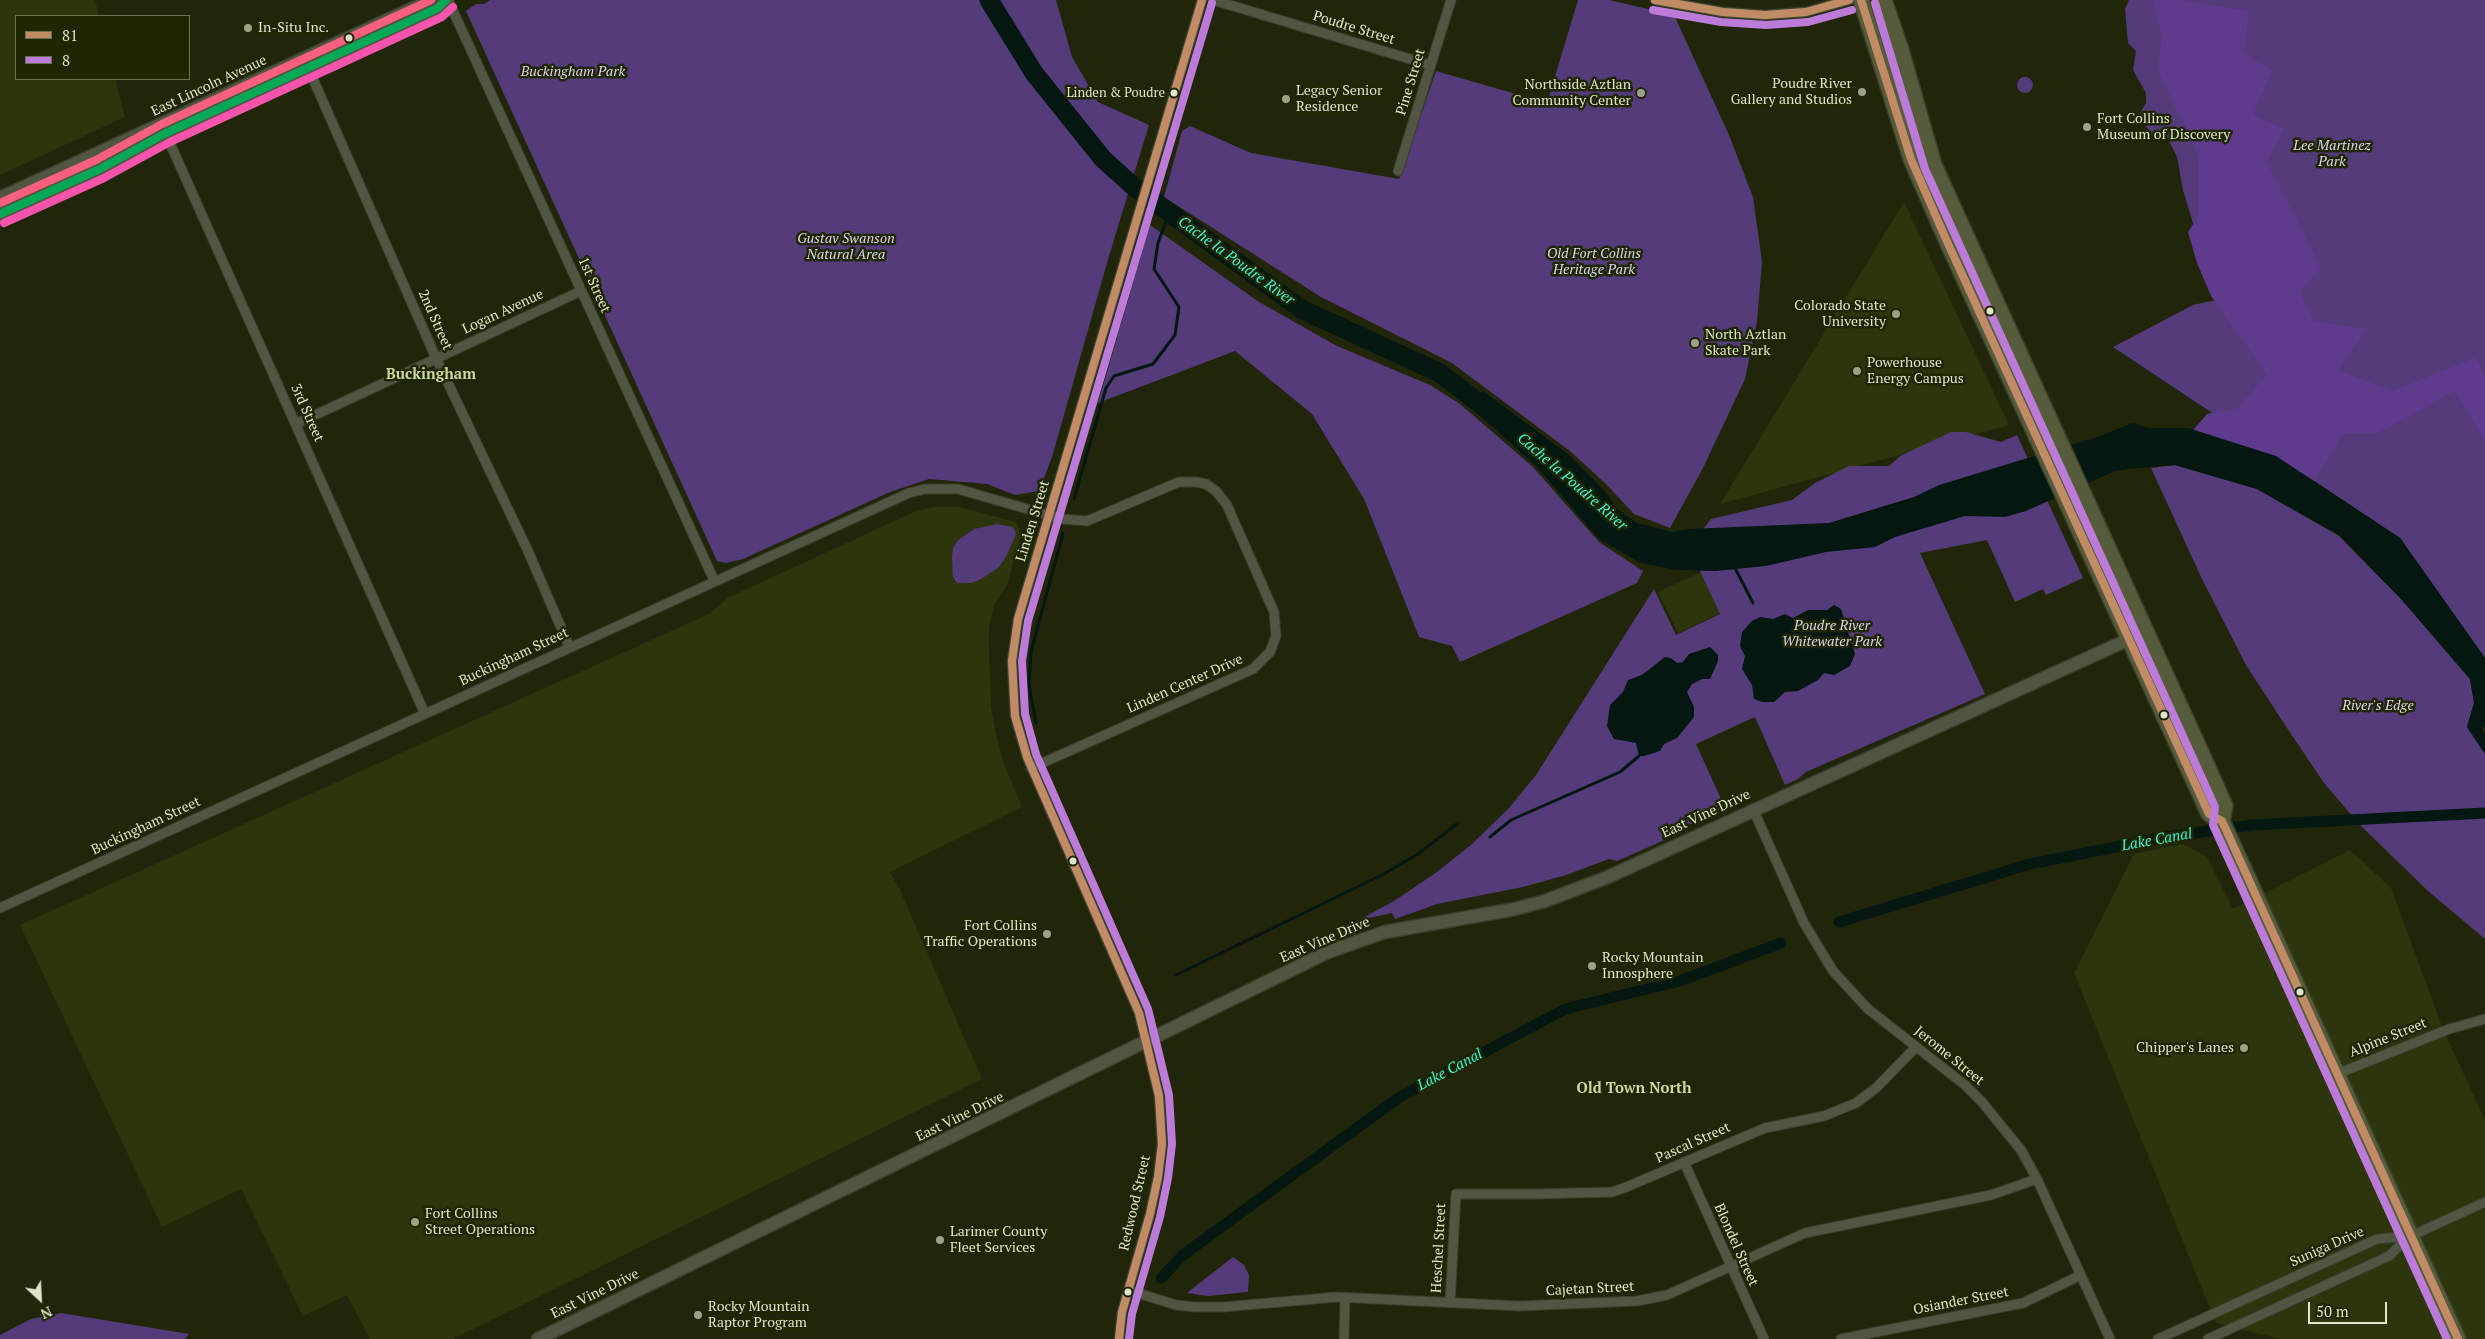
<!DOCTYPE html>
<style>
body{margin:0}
#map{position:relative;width:2485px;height:1339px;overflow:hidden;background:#21260b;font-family:"PT Serif",serif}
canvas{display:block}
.legend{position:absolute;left:15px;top:15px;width:175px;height:65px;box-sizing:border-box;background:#1f2602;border:1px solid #6b7252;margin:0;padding:6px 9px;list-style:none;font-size:15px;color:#dde5ca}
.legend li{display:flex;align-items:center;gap:10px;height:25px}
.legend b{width:25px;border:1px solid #6b7252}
.north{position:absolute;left:15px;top:1274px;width:50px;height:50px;-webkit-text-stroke:4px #1f2602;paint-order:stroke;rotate:155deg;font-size:14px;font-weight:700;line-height:20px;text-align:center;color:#dde5ca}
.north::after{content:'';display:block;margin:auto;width:18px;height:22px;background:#dde5ca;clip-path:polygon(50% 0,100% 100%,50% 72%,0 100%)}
.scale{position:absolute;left:2308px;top:1302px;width:79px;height:22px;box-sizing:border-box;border:2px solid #dde5ca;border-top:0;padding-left:6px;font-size:15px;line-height:18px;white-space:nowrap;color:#dde5ca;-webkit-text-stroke:4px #1f2602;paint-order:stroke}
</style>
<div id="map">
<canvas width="2485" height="1339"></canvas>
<ul class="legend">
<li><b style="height:6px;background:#c18c65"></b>81</li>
<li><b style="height:6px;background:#bd7bd9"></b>8</li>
</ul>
<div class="north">N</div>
<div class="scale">50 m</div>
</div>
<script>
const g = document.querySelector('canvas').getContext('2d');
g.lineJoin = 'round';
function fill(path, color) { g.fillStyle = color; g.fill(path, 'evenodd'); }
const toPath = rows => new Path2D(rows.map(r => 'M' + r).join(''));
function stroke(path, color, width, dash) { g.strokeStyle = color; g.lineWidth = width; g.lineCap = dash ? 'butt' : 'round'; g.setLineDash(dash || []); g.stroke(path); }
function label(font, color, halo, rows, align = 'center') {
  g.font = font + ' "PT Serif",serif'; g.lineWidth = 5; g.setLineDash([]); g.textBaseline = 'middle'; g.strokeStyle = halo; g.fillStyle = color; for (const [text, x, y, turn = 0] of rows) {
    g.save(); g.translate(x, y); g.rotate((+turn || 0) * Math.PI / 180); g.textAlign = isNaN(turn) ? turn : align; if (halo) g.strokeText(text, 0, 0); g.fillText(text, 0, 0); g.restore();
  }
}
fill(toPath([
 [0,0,95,0,99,16,16,16,16,79,115,79,125,117,0,175],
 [1904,202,2009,425,1720,504],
 [935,507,959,507,1016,522,1021,536,1007,585,994,605,989,628,989,647,991,707,997,738,1004,764,1022,807,890,872,900,890,982,1079,453,1339,370,1339,347,1295,303,1316,241,1189,162,1227,20,925,711,613,727,598,916,511],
 [1701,572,1720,613,1678,633,1658,592],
 [2183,844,2207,857,2233,909,2350,850,2391,888,2443,1029,2485,1120,2485,1339,2281,1339,2216,1323,2074,973,2134,854]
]), '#2c350b');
fill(toPath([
 [490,0,1056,0,1072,57,1098,102,1149,125,1109,256,1052,457,1039,491,1015,495,987,484,929,479,890,492,743,559,726,563,717,561,466,11,476,4,484,4],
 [1578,0,1609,0,1674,15,1729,135,1753,197,1762,262,1757,321,1745,379,1703,468,1670,528,1634,514,1606,484,1570,451,1452,363,1321,297,1164,197,1182,131,1190,126,1251,153,1399,179,1436,71,1547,103],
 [2129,0,2485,0,2485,658,2400,538,2113,347,2193,305,2216,300,2183,190,2177,157,2167,137,2158,138,2150,133,2139,115,2146,103,2146,93,2133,70,2136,51,2128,43,2125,9],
 '2017 85a8 8 0 1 1 16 0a8 8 0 1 1-16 0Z',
 [1150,225,1259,302,1337,346,1430,385,1460,404,1533,467,1599,542,1643,571,1637,583,1460,662,1452,646,1419,637,1364,499,1312,414,1235,351,1098,403],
 [1951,432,1966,432,2001,442,2017,435,2083,578,2046,595,2043,589,2015,602,1987,540,1920,553,1985,694,1806,772,1798,779,1785,785,1755,717,1696,744,1727,812,1717,812,1674,832,1669,838,1617,861,1609,859,1566,875,1523,887,1437,904,1395,919,1392,913,1359,920,1394,901,1437,872,1472,844,1509,808,1536,775,1654,589,1676,635,1720,614,1693,556,1696,538,1711,519,1792,500,1815,483,1849,466,1889,466,1900,456],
 [2175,465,2257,489,2339,536,2402,600,2470,679,2474,703,2467,727,2485,754,2485,939,2428,891,2360,825,2324,783,2285,725,2246,665,2202,579,2151,468],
 [997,524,1013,527,1016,534,1007,555,999,567,981,579,972,583,957,583,953,577,952,557,953,548,958,540,974,529],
 [1233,1257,1244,1265,1249,1275,1248,1292,1208,1296,1187,1293],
 [61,1313,189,1334,185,1339,0,1339,0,1335,31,1319]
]), '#543b79');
fill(toPath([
 [2153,0,2178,0,2249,11,2244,53,2272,70,2253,115,2284,129,2267,162,2321,268,2300,292,2314,321,2366,329,2338,370,2393,391,2476,357,2485,379,2485,441,2455,391,2378,433,2343,433,2312,485,2188,436,2207,414,2238,408,2267,374,2211,296,2197,263,2188,232,2199,215,2199,157,2158,71,2162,36]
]), '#5e3b8c');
fill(toPath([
 [1483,391,1568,454,1606,492,1617,509,1637,523,1672,532,1689,529,1829,523,1914,497,1939,485,2097,437,2133,423,2148,428,2188,428,2276,456,2400,538,2485,658,2485,725,2482,730,2485,734,2485,754,2467,727,2474,703,2470,679,2402,600,2339,535,2257,489,2175,465,2129,469,2115,471,2026,511,2005,517,1965,516,1895,537,1875,547,1826,552,1766,566,1716,571,1675,570,1641,563,1599,539,1536,466,1468,405],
 [1834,605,1841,609,1855,654,1850,666,1834,675,1824,673,1818,680,1798,691,1785,692,1774,702,1762,702,1754,699,1752,685,1742,669,1745,656,1740,646,1742,632,1752,621,1760,617,1773,619,1785,614,1793,618,1808,610,1827,610],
 [1710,647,1718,655,1718,661,1710,679,1702,679,1692,684,1687,692,1694,707,1694,717,1677,738,1664,744,1660,751,1644,756,1639,756,1636,743,1614,739,1607,726,1610,705,1623,692,1628,680,1642,675,1665,657,1671,658,1677,663,1683,662,1689,654]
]), '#041711');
stroke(toPath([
 [1074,499,1106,388,1114,376,1153,364,1175,335,1179,307,1154,269,1158,243,1169,213],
 [1734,566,1753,603],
 [1036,723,1029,685,1031,652,1063,533],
 [1490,837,1511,820,1620,772,1639,756],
 [1176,975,1382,875,1418,854,1458,823]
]), '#041711', 3);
stroke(toPath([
 [1839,922,2030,864,2166,837,2252,825,2485,813],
 [1161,1278,1183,1255,1398,1098,1565,1009,1680,981,1781,943]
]), '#041711', 11);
stroke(toPath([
 [989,0,1034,73,1103,159,1133,186,1301,309,1440,373,1493,414]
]), '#041711', 19);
const street = toPath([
 [448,0,714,580],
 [1213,0,1430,65],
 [1655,0,1723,12,1765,15,1806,12,1849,0],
 [306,63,436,358,528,551,569,646],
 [164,130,425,714],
 [1398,171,1451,0],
 [296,424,581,291],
 [1753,809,1804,923,1833,971,1868,1009,1965,1085,1982,1102,2021,1150,2037,1179,2110,1339],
 [0,908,909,493,925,489,958,489,1062,519,1087,521,1179,482,1196,482,1206,484,1216,491,1227,505,1274,612,1276,636,1270,652,1253,669,1031,768],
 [2337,1074,2449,1029,2485,1019],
 [1684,1162,1764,1339],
 [1128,1290,1176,1305,1195,1307,1223,1307,1337,1297,1519,1306,1637,1301,1667,1295,1805,1233,1991,1195,2037,1179],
 [1450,1303,1456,1194,1538,1194,1612,1192,1624,1188,1765,1128,1824,1116,1856,1103,1876,1088,1916,1047],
 [1119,1339,1122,1312,1150,1214,1158,1177,1162,1144,1159,1096,1139,1013,1027,757,1015,716,1012,661,1018,619,1202,0],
 [1344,1339,1345,1298],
 [1841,1339,2023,1303,2081,1275],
 [2158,1339,2377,1239,2411,1236,2485,1202],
 [2208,1339,2389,1256,2410,1236]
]);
const secondary = toPath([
 [0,198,431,0],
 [0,214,100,169,166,133,438,8,446,0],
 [538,1339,1328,952,1385,932,1515,909,1545,901,1608,877,2147,631]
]);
const highway = toPath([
 [1861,0,1911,159,1945,237,2209,814,2222,821,2458,1339],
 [1884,0,1901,50,1934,165,2205,761,2225,806,2222,821]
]);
stroke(street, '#3b3f2c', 11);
stroke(secondary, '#3b3f2c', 15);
stroke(highway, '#3b3f2c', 18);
stroke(street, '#515643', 9);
stroke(secondary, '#515643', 12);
stroke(highway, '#565c3b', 15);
stroke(toPath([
 [1655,0,1723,12,1765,15,1806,12,1849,0],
 [1861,0,1911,159,1945,237,2209,814,2222,821,2458,1339],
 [1119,1339,1122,1312,1150,1214,1158,1177,1162,1144,1159,1096,1139,1013,1027,757,1015,716,1012,661,1018,619,1202,0]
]), '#c18c65', 8);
stroke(toPath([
 [1875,3,1925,169,2196,765,2215,807,2213,825,2447,1339],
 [1653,10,1721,22,1766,25,1808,22,1852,10],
 [1129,1339,1132,1314,1160,1217,1168,1178,1172,1144,1169,1095,1148,1009,1036,754,1025,714,1022,661,1028,621,1212,3]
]), '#bd7bd9', 8);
stroke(toPath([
 [0,214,100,169,166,133,438,8,446,0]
]), '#06aa56', 8);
stroke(toPath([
 [4,223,104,178,170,142,442,17,453,7]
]), '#f653ac', 8);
stroke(toPath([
 [0,203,96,160,162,124,431,0]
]), '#f8607d', 8);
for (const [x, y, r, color] of [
 [248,28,5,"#9ba287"],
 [349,38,4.5,"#dde5ca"],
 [1862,92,5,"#9ba287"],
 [1174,93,4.5,"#dde5ca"],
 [1641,93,5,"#9ba287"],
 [1286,99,5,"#9ba287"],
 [2087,127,5,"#9ba287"],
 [1990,311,4.5,"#dde5ca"],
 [1896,314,5,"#9ba287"],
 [1695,343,5,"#9ba287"],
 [1857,371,5,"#9ba287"],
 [2164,715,4.5,"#dde5ca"],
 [1073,861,4.5,"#dde5ca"],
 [1047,934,5,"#9ba287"],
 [1592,966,5,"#9ba287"],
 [2300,992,4.5,"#dde5ca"],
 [2244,1048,5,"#9ba287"],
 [415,1222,5,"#9ba287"],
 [940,1240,5,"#9ba287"],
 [1128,1292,4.5,"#dde5ca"],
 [698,1315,5,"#9ba287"]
]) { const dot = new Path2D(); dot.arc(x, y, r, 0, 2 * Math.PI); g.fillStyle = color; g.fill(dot); stroke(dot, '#1f2602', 2); }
label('13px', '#dde5ca', '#1f2602', [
 ["Linden & Poudre",1165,93]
], 'right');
label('14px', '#dde5ca', '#1f2602', [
 ["In-Situ Inc.",258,28],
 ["Poudre River",1852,84,"right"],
 ["Gallery and Studios",1852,100,"right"],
 ["Northside Aztlan",1631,85,"right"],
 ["Community Center",1631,101,"right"],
 ["Legacy Senior",1296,91],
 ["Residence",1296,107],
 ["Fort Collins",2097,119],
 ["Museum of Discovery",2097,135],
 ["Colorado State",1886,306,"right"],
 ["University",1886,322,"right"],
 ["North Aztlan",1705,335],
 ["Skate Park",1705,351],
 ["Powerhouse",1867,363],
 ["Energy Campus",1867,379],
 ["Fort Collins",1037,926,"right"],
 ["Traffic Operations",1037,942,"right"],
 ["Rocky Mountain",1602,958],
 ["Innosphere",1602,974],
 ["Chipper's Lanes",2234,1048,"right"],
 ["Fort Collins",425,1214],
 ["Street Operations",425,1230],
 ["Larimer County",950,1232],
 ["Fleet Services",950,1248],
 ["Rocky Mountain",708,1307],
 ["Raptor Program",708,1323]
], 'left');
label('14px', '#dde5ca', '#1f2602', [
 ["Poudre Street",1354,28,17],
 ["Pine Street",1411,82,-73],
 ["East Lincoln Avenue",209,86,-25],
 ["1st Street",594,285,66],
 ["Logan Avenue",503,312,-25],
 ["2nd Street",435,320,66],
 ["3rd Street",307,413,66],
 ["Linden Street",1033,521,-73],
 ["Buckingham Street",514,657,-25],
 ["Linden Center Drive",1185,684,-24],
 ["East Vine Drive",1706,814,-25],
 ["Buckingham Street",146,826,-25],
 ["East Vine Drive",1325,940,-23],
 ["Alpine Street",2388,1038,-22],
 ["Jerome Street",1949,1056,39],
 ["East Vine Drive",960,1117,-26],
 ["Pascal Street",1693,1143,-24],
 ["Redwood Street",1135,1203,-77],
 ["Blondel Street",1736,1245,66],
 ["Suniga Drive",2327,1247,-24],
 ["Heschel Street",1439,1248,-87],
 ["Cajetan Street",1590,1289,-3],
 ["East Vine Drive",595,1294,-26],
 ["Osiander Street",1961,1301,-11]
]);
label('italic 14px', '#dcd4ee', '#1f2602', [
 ["Buckingham Park",573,72],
 ["Lee Martinez",2332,146],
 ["Park",2332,162],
 ["Gustav Swanson",846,239],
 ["Natural Area",846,255],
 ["Old Fort Collins",1594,254],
 ["Heritage Park",1594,270],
 ["Poudre River",1832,626],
 ["Whitewater Park",1832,642],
 ["River's Edge",2378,706]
]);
label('italic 15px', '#3cf3d8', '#1f2602', [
 ["Cache la Poudre River",1236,261,36],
 ["Cache la Poudre River",1572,482,41],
 ["Lake Canal",2157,840,-10],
 ["Lake Canal",1450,1070,-28]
]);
label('bold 15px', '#cad8a3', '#1f2602', [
 ["Buckingham",431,375],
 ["Old Town North",1634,1089]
]);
</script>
